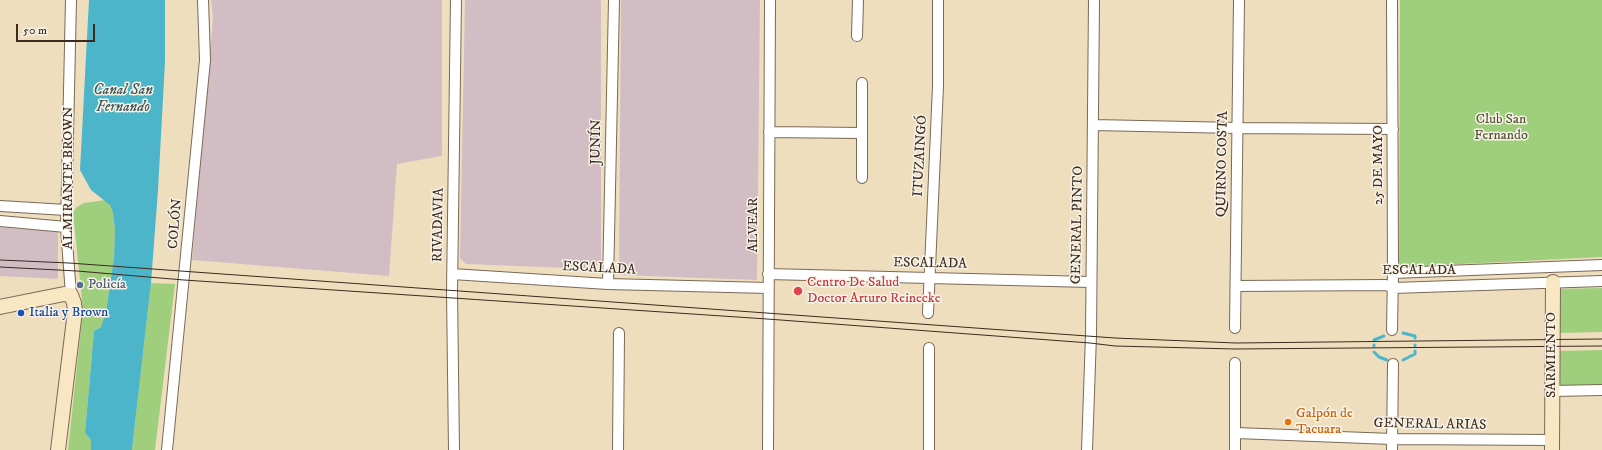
<!DOCTYPE html>
<meta charset="utf-8">
<style>
body{margin:0}
#map{position:relative;width:1602px;height:450px;overflow:hidden;background:#efdebe;font-family:"IM FELL DW Pica",serif}
canvas{display:block}
.scale{position:absolute;left:16px;top:24px;width:79px;height:18px;box-sizing:border-box;border:2px solid #3b2a1e;border-top:0;padding-left:5px;font-size:12px;line-height:14px;white-space:nowrap;color:#3b2a1e;-webkit-text-stroke:3px #f7f3e8;paint-order:stroke}
</style>
<div id="map">
<canvas width="1602" height="450"></canvas>
<div class="scale">50 m</div>
</div>
<script>
const g = document.querySelector('canvas').getContext('2d');
g.lineJoin = 'round';
function fill(path, color) { g.fillStyle = color; g.fill(path, 'evenodd'); }
const toPath = rows => new Path2D(rows.map(r => 'M' + r).join(''));
function stroke(path, color, width, dash) { g.strokeStyle = color; g.lineWidth = width; g.lineCap = dash ? 'butt' : 'round'; g.setLineDash(dash || []); g.stroke(path); }
function label(font, color, halo, rows, align = 'center') {
  g.font = font + ' "IM FELL DW Pica",serif'; g.lineWidth = 3; g.setLineDash([]); g.textBaseline = 'middle'; g.strokeStyle = halo; g.fillStyle = color; for (const [text, x, y, turn = 0] of rows) {
    g.save(); g.translate(x, y); g.rotate((+turn || 0) * Math.PI / 180); g.textAlign = isNaN(turn) ? turn : align; if (halo) g.strokeText(text, 0, 0); g.fillText(text, 0, 0); g.restore();
  }
}
fill(toPath([
 [211,0,442,0,442,156,397,164,389,276,192,260,213,17],
 [465,0,601,0,601,261,594,269,466,264,460,258],
 [621,0,760,0,757,280,619,275],
 [0,227,58,232,58,279,0,276]
]), '#d2bdc5');
fill(toPath([
 [1400,0,1602,0,1602,257,1399,267],
 [105,200,110,205,113,213,115,229,114,258,106,312,101,327,94,331,85,433,91,440,91,450,68,450,83,310,73,212,77,207,84,203],
 [151,283,175,284,155,450,132,450],
 [1602,288,1602,332,1558,333,1558,289],
 [1602,350,1602,385,1558,386,1557,351]
]), '#9fce7d');
fill(toPath([
 [89,0,165,0,165,62,158,190,151,283,132,450,91,450,91,440,85,433,94,331,101,327,106,312,114,258,115,229,113,213,110,205,91,190,80,170]
]), '#4cb5ca');
stroke(toPath([
 [1403,333,1415,336,1415,338],
 [1374,340,1384,336],
 [1415,345,1415,346],
 [1374,346,1374,345],
 [1374,352,1379,357,1387,360],
 [1403,360,1415,354,1415,351]
]), '#4cb5ca', 3);
const street = toPath([
 [71,0,66,227,71,295],
 [1392,0,1393,273,1392,330],
 [857,36,858,0],
 [862,83,862,178],
 [1093,125,1237,128,1393,129],
 [769,132,862,133],
 [0,206,66,210],
 [0,221,66,227],
 [1393,273,1602,265],
 [452,274,608,284,768,288],
 [768,274,1091,282],
 [608,284,614,0],
 [1236,286,1386,285,1393,288,1602,281],
 [928,313,938,86,938,0],
 [1235,328,1239,0],
 [1235,363,1235,450],
 [1552,391,1602,390],
 [1236,433,1392,439,1552,440],
 [167,450,205,60,203,0],
 [454,450,452,291,456,0],
 [618,450,619,333],
 [768,450,770,0],
 [929,450,929,348],
 [1087,450,1091,335,1094,0],
 [1392,450,1393,364]
]);
const secondary = toPath([
 [0,307,64,294,71,295,74,303,75,311,58,450],
 [1552,450,1553,282]
]);
stroke(street, '#7a6956', 12);
stroke(secondary, '#7a6956', 16);
stroke(street, '#fff', 10);
stroke(secondary, '#f9e7c3', 14);
stroke(toPath([
 [0,260,69,263,1115,338,1236,343,1602,339],
 [0,267,77,271,184,280,767,319,1090,343,1115,346,1235,349,1602,346]
]), '#3b2a1e', 1);
for (const [x, y, r, color] of [
 [80,285,4,"#5c6f8a"],
 [798,291,5,"#e0444e"],
 [21,313,4,"#1a4fb4"],
 [1288,422,4,"#e8710a"]
]) { const dot = new Path2D(); dot.arc(x, y, r, 0, 2 * Math.PI); g.fillStyle = color; g.fill(dot); stroke(dot, '#f7f3e8', 1.5); }
label('14px', '#545336', '#f7f3e8', [
 ["Club San",1501,120],
 ["Fernando",1501,136]
]);
label('14px', '#3b2a1e', '#f7f3e8', [
 ["JUNÍN",597,142,-89],
 ["ITUZAINGÓ",921,156,-87],
 ["QUIRNO COSTA",1223,164,-89],
 ["25 DE MAYO",1379,165,-90],
 ["ALMIRANTE BROWN",69,178,-90],
 ["COLÓN",176,224,-85],
 ["RIVADAVIA",439,225,-89],
 ["ALVEAR",754,225,-90],
 ["GENERAL PINTO",1078,225,-89],
 ["ESCALADA",930,264,1],
 ["ESCALADA",599,269,3],
 ["ESCALADA",1419,271],
 ["SARMIENTO",1552,355,-90],
 ["GENERAL ARIAS",1430,425,1]
]);
label('14px', '#be3a42', '#f7f3e8', [
 ["Centro De Salud",807,283],
 ["Doctor Arturo Reinecke",807,299]
], 'left');
label('14px', '#4e5e75', '#f7f3e8', [
 ["Policía",88,285]
], 'left');
label('14px', '#164399', '#f7f3e8', [
 ["Italia y Brown",29,313]
], 'left');
label('14px', '#c56008', '#f7f3e8', [
 ["Galpón de",1296,414],
 ["Tacuara",1296,430]
], 'left');
label('italic 15px', '#415b5a', '#f7f3e8', [
 ["Canal San",123,91],
 ["Fernando",123,108]
]);
</script>
